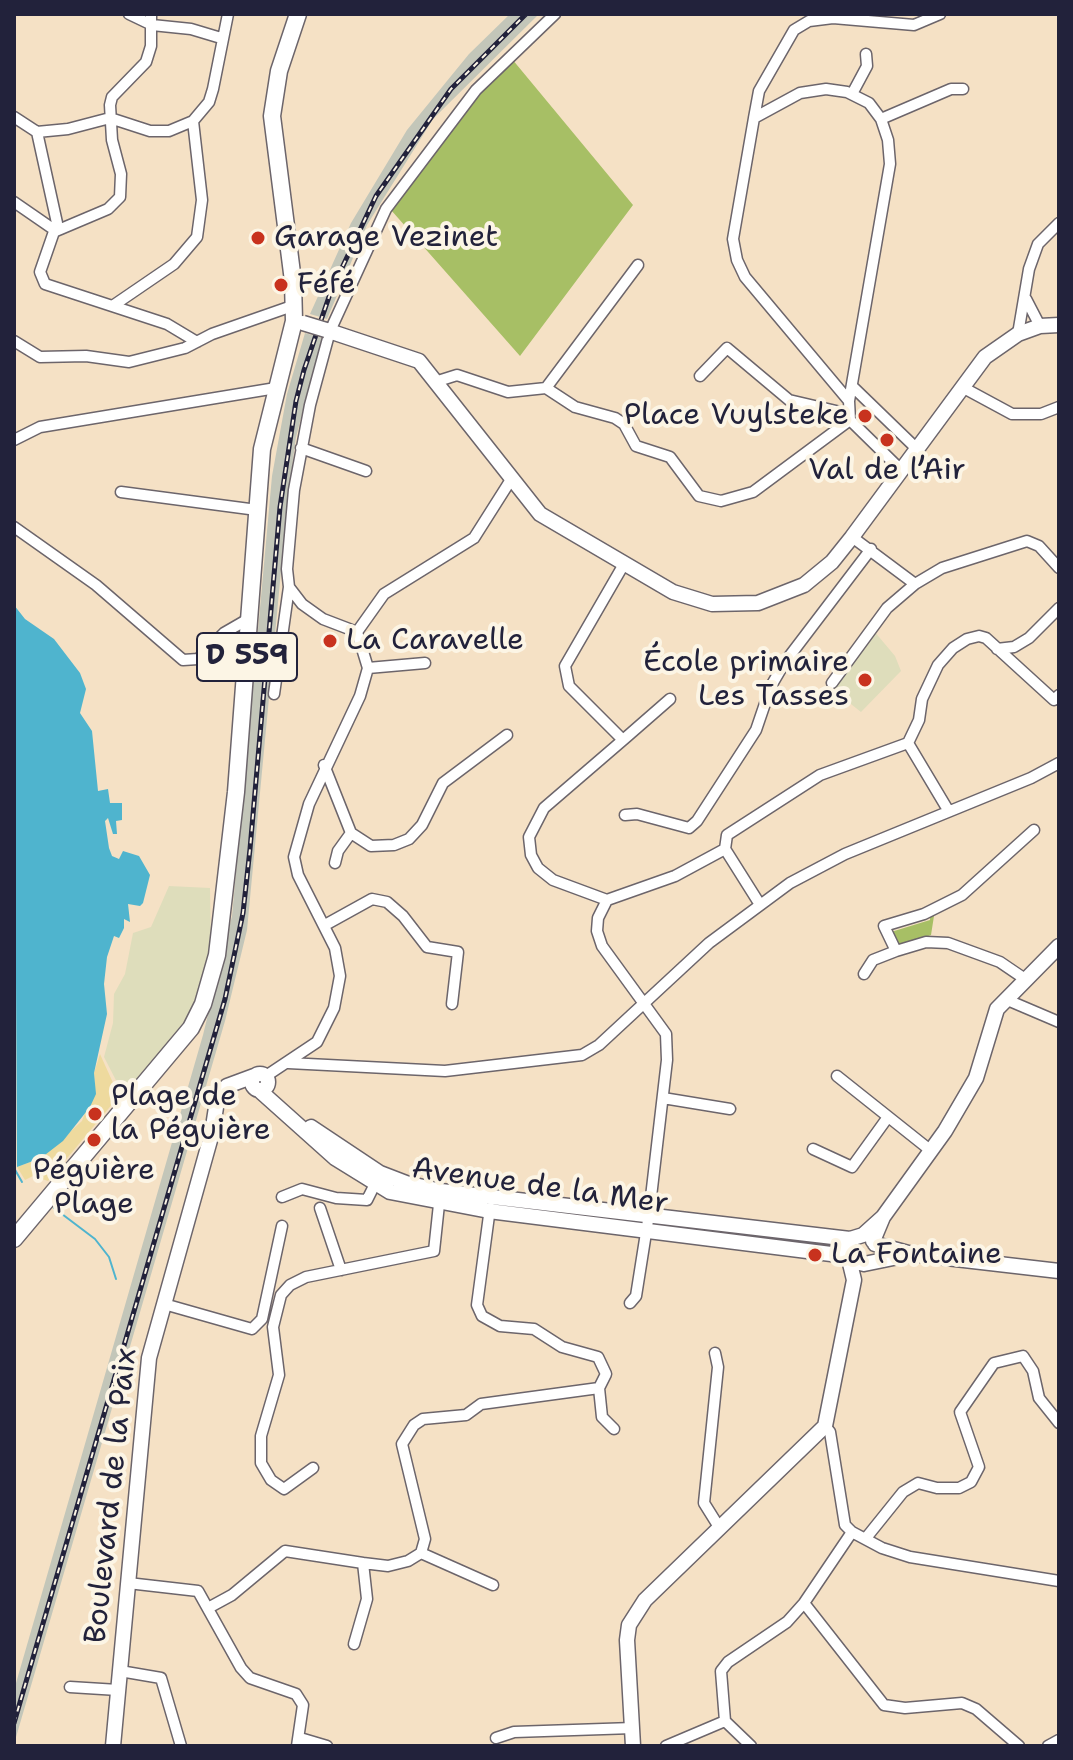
<!DOCTYPE html>
<meta charset="utf-8">
<style>
body{margin:0}
#map{position:relative;width:1073px;height:1760px;overflow:hidden;background:#f5e1c5;font-family:"Shantell Sans",sans-serif}
canvas{display:block}
.frame{position:absolute;inset:0;border:16px solid #22223b;pointer-events:none}
</style>
<div id="map">
<canvas width="1073" height="1760"></canvas>
<div class="frame"></div>
</div>
<script>
const g = document.querySelector('canvas').getContext('2d');
g.lineJoin = 'round';
function fill(path, color) { g.fillStyle = color; g.fill(path, 'evenodd'); }
const toPath = rows => new Path2D(rows.map(r => 'M' + r).join(''));
function stroke(path, color, width, dash) { g.strokeStyle = color; g.lineWidth = width; g.lineCap = dash ? 'butt' : 'round'; g.setLineDash(dash || []); g.stroke(path); }
function label(font, color, halo, rows, align = 'center') {
  g.font = font + ' "Shantell Sans",sans-serif'; g.lineWidth = 8; g.setLineDash([]); g.textBaseline = 'middle'; g.strokeStyle = halo; g.fillStyle = color; for (const [text, x, y, turn = 0] of rows) {
    g.save(); g.translate(x, y); g.rotate((+turn || 0) * Math.PI / 180); g.textAlign = isNaN(turn) ? turn : align; if (halo) g.strokeText(text, 0, 0); g.fillText(text, 0, 0); g.restore();
  }
}
fill(toPath([
 [874,631,895,656,901,671,861,712,832,689],
 [169,886,210,888,211,948,192,1015,123,1094,104,1057,113,1023,114,994,125,974,133,933,151,927]
]), '#deddbb');
fill(toPath([
 [510,14,539,14,433,119,367,225,327,319,310,314,351,223,407,130,469,54],
 [305,333,322,338,296,437,288,497,247,930,225,1021,14,1744,14,1690,203,1035,232,916,272,476,287,394]
]), '#c3c6b9');
fill(toPath([
 [512,59,633,205,520,356,391,210,479,95],
 [930,916,934,916,931,935,899,947,891,932,930,920]
]), '#a7bf65');
fill(toPath([
 [100,1054,119,1096,48,1181,33,1176,25,1180,17,1167,41,1158,82,1121,95,1086,94,1073]
]), '#eeda9e');
fill(toPath([
 [14,605,25,619,54,639,80,673,86,689,80,713,92,731,98,791,108,789,110,803,122,803,122,820,116,821,117,834,113,834,108,818,105,821,109,848,112,856,119,859,123,851,139,856,150,875,143,903,140,906,128,904,130,922,124,919,124,928,119,938,114,936,107,957,104,984,107,1014,94,1073,96,1094,90,1107,63,1141,41,1158,17,1167]
]), '#4fb4ce');
stroke(toPath([
 [14,1168,22,1182],
 [54,1208,95,1239,109,1257,116,1279]
]), '#4fb4ce', 2);
const street = toPath([
 [129,14,152,25,191,29,221,38],
 [852,94,867,66,866,54],
 [14,117,37,132,57,223,40,272,45,284,167,324,197,342],
 [754,118,759,91,794,30,809,21,833,18,914,25,940,14],
 [881,119,951,89,963,89],
 [37,132,68,129,110,118,150,131,169,131,193,121,209,102,213,89,228,14],
 [14,202,56,231,108,209,120,197,121,174,112,140,110,105,112,97,146,62,151,46,151,14],
 [1026,299,1040,326],
 [114,305,174,264,197,237,202,200,193,121],
 [1018,334,1029,269,1038,244,1059,223],
 [14,341,40,357,86,356,129,362,185,348,212,334,295,305],
 [700,376,727,348,789,400,849,414],
 [438,381,457,375,508,392,546,388,575,407,615,418,624,424,636,446,670,457,699,496,721,501,753,492,850,420],
 [962,387,1012,414,1041,414,1059,407],
 [546,388,638,265],
 [854,388,917,449],
 [849,401,745,277,737,260,733,239,754,118,800,93,826,89,847,92,869,103,881,119,888,140,890,164,849,401,850,420],
 [850,420,901,470],
 [14,440,40,427,276,388],
 [301,448,366,471],
 [121,492,257,510],
 [14,527,96,585,183,660,198,659,224,633,250,618],
 [852,537,915,584,942,568,1027,541,1039,546,1059,568],
 [624,564,565,666,569,686,623,740,544,808,529,837,531,855,538,868,553,880,607,900,675,876,725,849,727,835,820,775,908,743,919,720,922,699,938,665,953,648,967,639,979,636,986,638,1054,700,1059,695],
 [357,632,384,594,474,538,512,478],
 [997,649,1014,647,1029,638,1059,608],
 [368,668,425,663],
 [832,683,887,608,915,584],
 [274,694,289,587],
 [623,740,670,699],
 [908,743,948,810],
 [324,765,351,833,371,846,394,845,409,839,422,825,443,783,507,735],
 [625,815,637,814,689,828,697,821,756,730,771,686,785,662,871,549],
 [725,849,759,903],
 [335,863,338,851,351,833],
 [607,900,598,918,597,931,602,946,666,1034,667,1060,649,1214,636,1296,630,1303],
 [325,925,372,899,387,902,403,916,427,947,458,952,452,1004],
 [864,974,873,960,896,951],
 [1025,979,1000,962,948,943,926,942,896,951,884,926,924,914,962,895,1034,830],
 [1005,999,1059,1022],
 [288,1063,445,1071,582,1055,599,1045,709,943,790,883,845,854,1031,778,1059,763],
 [266,1076,317,1042,334,1008,340,976,335,948,298,875,294,857,309,804,360,696,368,668,357,632,323,619,302,604,289,587,287,569,294,490,310,405,330,331,386,209,476,90,555,14],
 [837,1076,930,1150],
 [663,1098,730,1109],
 [813,1149,852,1167,888,1117],
 [282,1197,302,1189,336,1198,367,1200,378,1178],
 [320,1208,341,1270],
 [490,1208,477,1305,482,1316,500,1326,534,1329,562,1347,598,1357,606,1374,599,1388],
 [164,1304,252,1329,262,1319,282,1226],
 [715,1353,718,1367,704,1503,719,1527],
 [599,1388,602,1417,614,1429],
 [825,1426,830,1432,845,1525,852,1532,882,1548,910,1557,1059,1581],
 [313,1468,284,1489,271,1480,261,1463,261,1436,279,1375,273,1327,281,1295,290,1285,306,1277,434,1251,440,1195],
 [866,1538,903,1492,918,1483,937,1488,959,1488,971,1482,979,1467,960,1412,994,1363,1023,1356,1033,1371,1039,1398,1059,1423],
 [421,1553,493,1585],
 [363,1563,388,1566,408,1561,421,1553,425,1539,402,1444,414,1425,423,1419,466,1415,481,1404,599,1388],
 [128,1583,198,1591,241,1668,250,1678,296,1694,303,1705,297,1746],
 [804,1603,884,1705,905,1708,962,1703,976,1709,1019,1746],
 [210,1607,232,1595,285,1551,363,1563,367,1599,354,1644],
 [120,1671,161,1678,181,1746],
 [70,1687,118,1690],
 [725,1721,751,1746],
 [300,1738,327,1746],
 [496,1738,514,1732,633,1728],
 [666,1746,725,1721,721,1671,728,1662,787,1622,804,1603,852,1532],
 [1048,1746,1059,1740]
]);
const secondary = toPath([
 [326,330,419,361,540,514,673,592,712,604,758,603,804,585,832,562,852,537,985,357,1018,334,1040,326,1059,325],
 '252 1082a8 8 0 1 1 16 0a8 8 0 1 1-16 0Z',
 [259,1090,335,1158,390,1192,489,1211,847,1256],
 [311,1127,380,1173,406,1183,441,1191,850,1239],
 [873,1241,883,1217,945,1131,976,1078,997,1009,1059,946],
 [875,1244,912,1254,1059,1271],
 [851,1261,864,1264,908,1255],
 [113,1746,149,1358,212,1133,217,1101,227,1086,254,1076],
 [633,1746,627,1640,629,1625,645,1600,825,1426,854,1280,846,1247,850,1239,863,1235,883,1217]
]);
const primary = toPath([
 [14,1239,191,1028,203,1004,217,955,236,792,262,449,294,321,293,281,272,116,279,71,298,14]
]);
stroke(street, '#6c656b', 13);
stroke(secondary, '#6c656b', 17);
stroke(primary, '#6c656b', 19);
stroke(street, '#fff', 10);
stroke(secondary, '#fff', 14);
stroke(primary, '#fff', 16);
const rail = toPath([
 [14,1723,225,999,243,913,250,849,280,507,296,401,304,370,331,291,376,196,451,89,526,14]
]);
stroke(rail, '#22223b', 5);
stroke(rail, '#fcf5e5', 2, [6]);
const secondaryBridge = toPath([
 [303,323,326,330]
]);
stroke(secondaryBridge, '#6c656b', 17, []);
stroke(secondaryBridge, '#fff', 14);
for (const [x, y, r, color] of [
 [258,238,8,"#c8321e"],
 [281,285,8,"#c8321e"],
 [865,416,8,"#c8321e"],
 [887,440,8,"#c8321e"],
 [330,641,8,"#c8321e"],
 [865,680,8,"#c8321e"],
 [95,1114,8,"#c8321e"],
 [94,1140,8,"#c8321e"],
 [815,1255,8,"#c8321e"]
]) { const dot = new Path2D(); dot.arc(x, y, r, 0, 2 * Math.PI); g.fillStyle = color; g.fill(dot); stroke(dot, '#fcf5e5', 3); }
for (const [x, y, w] of [
 [247,657,100]
]) { const box = new Path2D(); box.roundRect(x - w / 2, y - 24, w, 48, 6); g.fillStyle = '#fcf5e5'; g.fill(box); stroke(box, '#22223b', 2); }
label('bold 28px', '#22223b', null, [
 ["D 559",247,657]
]);
label('30px', '#22223b', '#fcf5e5', [
 ["Garage Vezinet",274,238],
 ["Féfé",297,285],
 ["Place Vuylsteke",849,416,"right"],
 ["Val de l’Air",887,471,"center"],
 ["La Caravelle",346,641],
 ["École primaire",849,663,"right"],
 ["Les Tasses",849,697,"right"],
 ["Plage de",111,1097],
 ["la Péguière",111,1131],
 ["Péguière",94,1171,"center"],
 ["Plage",94,1205,"center"],
 ["La Fontaine",831,1255]
], 'left');
label('30px', '#22223b', '#fcf5e5', [
 ["Avenue de la Mer",540,1187,8],
 ["Boulevard de la Paix",112,1496,-84]
]);
</script>
